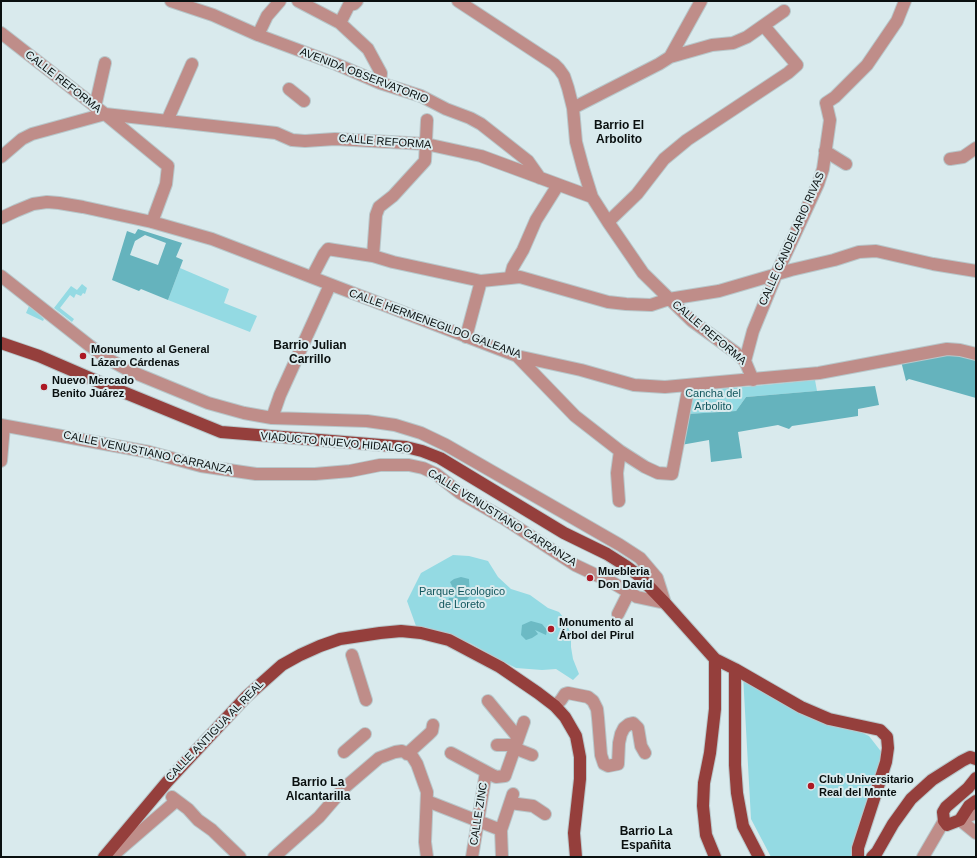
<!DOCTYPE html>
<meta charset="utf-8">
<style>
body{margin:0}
#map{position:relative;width:977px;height:858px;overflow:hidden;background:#d9eaed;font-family:Helvetica,sans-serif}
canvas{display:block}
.frame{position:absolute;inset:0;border:2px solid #0a1010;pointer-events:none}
</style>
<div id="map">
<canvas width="977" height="858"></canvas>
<div class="frame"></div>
</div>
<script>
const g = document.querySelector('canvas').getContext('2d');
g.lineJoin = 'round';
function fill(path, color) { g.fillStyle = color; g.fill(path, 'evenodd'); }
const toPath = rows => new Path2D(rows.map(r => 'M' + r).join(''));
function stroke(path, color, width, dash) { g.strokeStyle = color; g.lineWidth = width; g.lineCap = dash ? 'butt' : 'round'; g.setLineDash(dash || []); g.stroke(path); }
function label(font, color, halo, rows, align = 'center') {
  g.font = font + ' Helvetica,sans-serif'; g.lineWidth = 4; g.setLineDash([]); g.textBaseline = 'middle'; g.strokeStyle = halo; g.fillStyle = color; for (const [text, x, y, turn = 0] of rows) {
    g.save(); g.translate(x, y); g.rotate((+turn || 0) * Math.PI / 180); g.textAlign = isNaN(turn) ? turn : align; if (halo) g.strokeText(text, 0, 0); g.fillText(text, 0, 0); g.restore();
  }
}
fill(toPath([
 [180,268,229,289,224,303,257,316,250,332,168,300],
 [82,284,87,288,85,294,83,293,81,296,76,294,74,298,70,295,60,308,74,319,72,322,54,308,71,286,77,290],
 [29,306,44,319,43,321,26,313],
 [815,380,817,391,746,397,736,411,687,414,693,389,734,388],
 [453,555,469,556,488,561,498,577,511,589,530,595,548,608,559,612,564,618,571,634,571,647,573,659,579,674,573,680,556,669,542,670,516,668,504,662,470,643,454,641,434,630,416,626,407,601,421,573],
 [743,675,869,736,883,754,851,857,771,857,751,819]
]), '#94dae3');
fill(toPath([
 [138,229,182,243,176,257,183,260,168,300,141,289,139,291,112,280,127,231,135,234],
 [145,235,166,243,158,265,130,255,135,241],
 [949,353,976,358,976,398,909,379,906,381,901,361],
 [875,386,879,405,858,409,858,416,792,426,789,429,778,425,738,432,742,458,711,462,709,440,681,445,687,414,736,411,746,397]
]), '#65b3bd');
fill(toPath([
 [461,577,469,579,470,596,464,604,458,609,446,607,449,598,455,598,454,590,450,582,454,579],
 [531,621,542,624,547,630,546,635,535,630,538,634,532,638,526,640,521,635,522,625]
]), '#6cbac4');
const minor = toPath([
 [171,1,213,15,258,35,336,64,380,83,421,96,446,109,470,118,481,124,528,161,540,178],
 [298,1,340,23,368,49,381,73,380,83],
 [458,1,554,64,559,69,564,76,568,88,573,108,576,142,583,168,592,197,608,222,643,273,692,321,735,352,745,361,753,380],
 [340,23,349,5,354,4,357,1],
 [1,33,105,114,168,166,166,184,152,222],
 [258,35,267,16,280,1],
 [670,57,701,1],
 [289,89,304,101],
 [95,107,105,63],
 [573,108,659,64,670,57,712,45,733,43,747,37,784,11],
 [167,121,192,64],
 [825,151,846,164],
 [1,157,22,139,32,134,105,114,276,133,292,140,305,141,335,139,426,144,481,156,592,197],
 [950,159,963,157,976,148],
 [1,218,16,211,33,204,47,202,59,203,83,207,152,222,212,239,517,356,581,370,634,385,665,387,819,373,947,349,960,350,976,354],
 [608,222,637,194,664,159,687,140,788,73,797,65,764,26],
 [373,256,376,215,379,207,393,196,425,161,427,120],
 [1,276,90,346,108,359,130,371,208,403,244,413,272,418,367,421,395,425,421,433,446,445,620,545,640,558,657,578,665,603,637,597,613,583,575,565,503,518,460,493,436,474,423,468,409,465,380,465,350,471,315,474,256,474,201,466,149,452,1,425],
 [312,277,324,254,328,249,334,250,373,256,393,262,481,281,520,277,608,302,626,304,651,305,669,299,719,291,791,270,834,260,859,252,876,251,933,264,976,271],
 [510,278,513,267,523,250,536,220,558,185],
 [466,337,481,281],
 [517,356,575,416,620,451,645,467,658,473,672,474,689,385],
 [745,361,753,331,776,275,818,184,823,169,830,120,826,103,835,97,867,65,897,21,905,1],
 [272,418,280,395,330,285],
 [1,461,4,426],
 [619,501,617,473,620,451],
 [618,614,629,592],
 [352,655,366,700],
 [488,701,516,735,517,741],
 [555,706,561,700,565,694,568,693,588,697,593,701,597,709,598,718,601,755,604,764,608,766,618,764,619,743,621,734,624,728,629,724,633,723,638,728,641,746,645,753],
 [497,745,516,745],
 [514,748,532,755],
 [344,752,365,734],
 [451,753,496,777,505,776,524,722],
 [407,754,429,734,432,731,433,725],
 [172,797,188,809,198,820,212,830,240,857],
 [427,801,501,830],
 [510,803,533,806,545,814],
 [976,813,960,820,976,833],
 [111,857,176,801],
 [274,857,319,817,344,788,379,758,395,752,402,751,412,756,417,764,427,792,425,842,427,857],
 [472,857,486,772],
 [502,857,501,830,513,794],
 [923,857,944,821]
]);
const major = toPath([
 [1,343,39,356,106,385,221,432,406,447,422,451,440,458,564,533,607,554,626,566,638,575,665,603,715,659,735,669,801,707,829,719,880,730,887,737,888,748,886,762,858,848,858,857],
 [735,669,735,765,737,793,743,826,759,857],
 [976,778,968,788,946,807,943,812,944,821,947,825,960,820,969,806,976,801],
 [104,857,167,782,246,697,282,665,300,655,320,646,340,639,380,633,401,631,421,633,449,640,500,667,538,693,555,706,565,717,576,736,580,757,580,779,574,833,576,857],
 [715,857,706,835,703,806,704,783,710,753,715,709,715,659],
 [872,857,877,852,893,824,911,799,932,780,962,761,970,757,976,759]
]);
stroke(minor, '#b8c7ca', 14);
stroke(major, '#b8c7ca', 14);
stroke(minor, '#bf8d89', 12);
stroke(major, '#953f3c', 12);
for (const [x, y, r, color] of [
 [83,356,4,"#ac1824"],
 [44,387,4,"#ac1824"],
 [590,578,4,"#ac1824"],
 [551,629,4,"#ac1824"],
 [811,786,4,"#ac1824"]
]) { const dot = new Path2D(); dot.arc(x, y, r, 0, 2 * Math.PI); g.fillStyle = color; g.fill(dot); stroke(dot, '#d9eaed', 1.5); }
label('11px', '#0a1010', '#d9eaed', [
 ["AVENIDA OBSERVATORIO",364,76,21],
 ["CALLE REFORMA",63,82,38],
 ["CALLE REFORMA",385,142,4],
 ["CALLE CANDELARIO RIVAS",792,239,-66],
 ["CALLE HERMENEGILDO GALEANA",435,324,20],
 ["CALLE REFORMA",709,333,40],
 ["VIADUCTO NUEVO HIDALGO",336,443,5],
 ["CALLE VENUSTIANO CARRANZA",148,453,12],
 ["CALLE VENUSTIANO CARRANZA",502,518,32],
 ["CALLE ANTIGUA AL REAL",215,731,-46],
 ["CALLE ZINC",479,814,-81]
]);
label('bold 11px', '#0a1010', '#d9eaed', [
 ["Monumento al General",91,350],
 ["Lázaro Cárdenas",91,363],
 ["Nuevo Mercado",52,381],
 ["Benito Juárez",52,394],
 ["Muebleria",598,572],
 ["Don David",598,585],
 ["Monumento al",559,623],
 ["Árbol del Pirul",559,636],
 ["Club Universitario",819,780],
 ["Real del Monte",819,793]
], 'left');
label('11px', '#12565d', '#d9eaed', [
 ["Cancha del",713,394],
 ["Arbolito",713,407],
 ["Parque Ecologico",462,592],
 ["de Loreto",462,605]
]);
label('bold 12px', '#0a1010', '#d9eaed', [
 ["Barrio El",619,126],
 ["Arbolito",619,140],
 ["Barrio Julian",310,346],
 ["Carrillo",310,360],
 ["Barrio La",318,783],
 ["Alcantarilla",318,797],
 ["Barrio La",646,832],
 ["Españita",646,846]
]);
</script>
